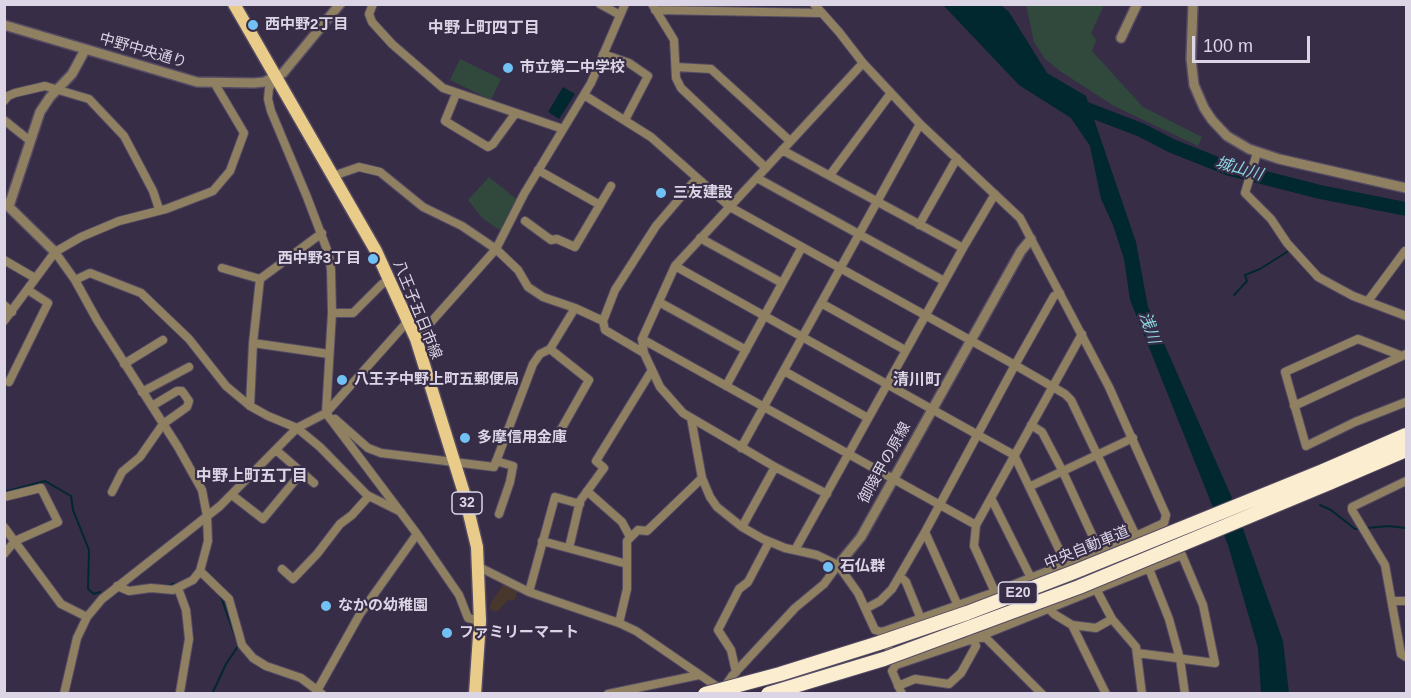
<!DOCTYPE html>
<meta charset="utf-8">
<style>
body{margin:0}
#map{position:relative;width:1411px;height:698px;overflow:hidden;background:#382d47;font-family:Helvetica,sans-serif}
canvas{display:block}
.frame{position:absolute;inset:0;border:6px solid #dbd5e6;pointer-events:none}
.scale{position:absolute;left:1192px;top:36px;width:118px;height:27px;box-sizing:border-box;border:3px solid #dbd5e6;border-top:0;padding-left:8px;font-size:18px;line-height:21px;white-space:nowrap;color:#dbd5e6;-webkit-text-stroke:4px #382d47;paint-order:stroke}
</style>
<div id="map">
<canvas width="1411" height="698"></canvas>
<div class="frame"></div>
<div class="scale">100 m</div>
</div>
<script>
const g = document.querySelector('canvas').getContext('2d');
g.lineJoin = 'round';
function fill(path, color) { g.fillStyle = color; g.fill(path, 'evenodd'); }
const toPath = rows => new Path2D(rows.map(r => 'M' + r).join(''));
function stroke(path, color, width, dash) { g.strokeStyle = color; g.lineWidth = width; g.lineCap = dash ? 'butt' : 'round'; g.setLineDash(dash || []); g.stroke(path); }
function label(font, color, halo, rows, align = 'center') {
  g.font = font + ' Helvetica,"Noto Sans JP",sans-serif'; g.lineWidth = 4.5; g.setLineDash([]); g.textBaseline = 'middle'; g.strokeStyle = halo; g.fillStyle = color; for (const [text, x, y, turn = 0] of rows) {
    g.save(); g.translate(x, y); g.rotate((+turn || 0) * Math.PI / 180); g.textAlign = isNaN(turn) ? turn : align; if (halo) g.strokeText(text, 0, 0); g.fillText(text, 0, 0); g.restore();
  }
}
fill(toPath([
 [504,584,518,591,514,601,508,600,497,612,489,609,492,601]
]), '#48372d');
fill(toPath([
 [1026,5,1104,5,1091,33,1096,40,1092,51,1143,107,1202,137,1198,146,1114,106,1060,71,1045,59,1034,42],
 [460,59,501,79,491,100,450,80],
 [489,177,520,202,504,233,482,218,468,200]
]), '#31493c');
fill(toPath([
 [943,5,1001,5,1009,12,1047,73,1086,96,1136,242,1148,307,1232,498,1283,641,1289,693,1261,693,1258,648,1228,545,1130,300,1124,259,1113,225,1101,199,1090,146,1071,118,1019,85],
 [563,87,575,94,559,119,548,112]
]), '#00282e');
stroke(toPath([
 [1234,295,1247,281,1245,275,1260,269,1290,250],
 [4,492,45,481,71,496,73,510,89,550,88,589,94,594,100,592],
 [1320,505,1331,510,1355,529,1360,529],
 [1367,528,1388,526,1406,528],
 [164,586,179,583],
 [132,587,152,585],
 [221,597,236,639],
 [212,694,226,664,238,646]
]), '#00282e', 2);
stroke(toPath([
 [1076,105,1141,130,1172,146,1230,169,1320,192,1406,209]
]), '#00282e', 14);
const minor = toPath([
 [373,4,369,14,372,22,392,44,443,88,563,129],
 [600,4,620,15],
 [652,4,674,40,676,78,681,88,766,168],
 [814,4,839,32,863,63,920,124,1020,218,1109,387,1166,515,1164,523,1136,536,995,592,882,632],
 [655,10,822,13],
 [603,54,629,63,648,76,625,120],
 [863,63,675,266,642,339,644,353,660,387,683,413,775,467,742,527,763,539,785,548,817,555,838,565,858,593,875,630,882,632,896,665,892,671,902,694],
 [676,67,711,69,790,141],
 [276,78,269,88,268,99,271,111,307,197,329,255,331,270,332,313,326,413,417,534,459,595,468,618,480,621],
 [456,94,445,121,488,147,493,144,515,114],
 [584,95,651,137,730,207,1015,365,1065,394,1071,400,1136,536,1169,619,1180,659,1185,694],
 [4,101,8,96,15,93,45,86,89,99,124,136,153,191,159,209],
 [4,120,29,140],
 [782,150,963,248],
 [1257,153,1245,193,1271,219,1287,243,1318,277,1353,296,1406,316],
 [538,170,600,205],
 [830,175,891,93],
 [333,176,359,167,380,172,423,207,462,226,496,249,518,270,528,287,543,297,575,308,603,321,605,330,644,353],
 [757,178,944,281],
 [525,221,551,240,557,239,575,247,611,186],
 [919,225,957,158],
 [700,238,782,283],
 [55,252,75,280,97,320,178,447,202,490,207,516,208,541,200,571,229,599,242,645,253,658,266,666,301,678,322,694],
 [4,260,35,278],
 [675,266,1014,455,1066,564],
 [222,268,260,279,322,233],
 [75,280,90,273,141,293,189,339,226,386,250,406,268,416,297,428,320,447,367,495,401,512],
 [1368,301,1405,251],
 [659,302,746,350],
 [821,303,905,350],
 [4,305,12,312],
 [332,313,353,313,382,284,391,280],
 [4,321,55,252,81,237,119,221,166,209,213,191,230,171,244,133,215,84],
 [603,321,615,290,656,226,697,178],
 [416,339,496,249,524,194,591,83,625,4],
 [642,339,976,525],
 [253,343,329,354],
 [550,349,589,380,559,433],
 [1406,354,1402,356,1358,339,1285,372,1306,446,1355,422,1406,402],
 [124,364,163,340],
 [784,371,868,418],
 [9,382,48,303,28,290],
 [726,386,802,247],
 [142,392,189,367],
 [250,406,253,343,260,279],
 [1294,406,1402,356],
 [691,418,702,478,710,497,717,507,742,527],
 [335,419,368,448,381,453,494,467,533,364,540,354,550,349,575,308],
 [1031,425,1042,432,1063,472,1099,550],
 [741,448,920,124],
 [276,450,314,483],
 [496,461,513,466,510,482,499,514],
 [775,467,827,494],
 [1406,481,1352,507,1352,510,1385,565,1401,654,1406,657],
 [1031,486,1133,438],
 [587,491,622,522,630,537],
 [112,492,122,472,140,457,163,424,187,407,189,401,182,391,177,391,152,406],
 [232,495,263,519,302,472],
 [4,497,41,488,58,522,15,541,4,554],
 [991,498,1031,578],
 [4,527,61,604,87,617],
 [542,541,627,564],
 [569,548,580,501,604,468,596,461,652,370],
 [795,550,963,248,995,194],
 [479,567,529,592,619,623,636,631,722,690],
 [282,569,293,579,317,554,340,524,352,515,369,496],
 [900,576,906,582,921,619],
 [117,586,129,591,151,588,173,590,193,580,200,571],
 [178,588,186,610,189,639,180,692],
 [1096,589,1112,619,1136,647,1142,694],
 [529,592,555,497,580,504],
 [995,592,974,546,976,525,1082,334],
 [1392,601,1406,601],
 [867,608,880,601,892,589,925,532],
 [1048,608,1054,614,1072,625,1096,628,1112,619],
 [619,623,627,589,627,541,638,530,647,531,702,478],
 [1072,625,1106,694],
 [980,638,985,637,1042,694],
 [896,665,973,639,1182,555,1203,605,1215,663,1137,653],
 [736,672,731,650,718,630,739,589,748,582,769,542],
 [898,686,915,679,949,684,961,673,976,646,925,532,1015,365,1054,296,1060,293],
 [318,689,360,614,417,534],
 [723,689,732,676,795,608,824,584,838,565],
 [64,694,77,638,87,617,102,599,220,506,297,428,326,413,408,321],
 [608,694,699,675]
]);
const tertiary = toPath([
 [1193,4,1191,59,1194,85,1204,108,1212,120,1227,136,1249,149,1279,159,1406,188],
 [4,25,197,82,254,83,264,82,283,73,340,4],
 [1121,38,1137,4],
 [5,203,55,252],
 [9,206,40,112,50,97,72,74,85,50],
 [838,565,861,537,1021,251,1031,239]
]);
const primary = toPath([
 [234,4,376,251,416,339,464,493,477,547,480,621,475,694]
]);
const motorway = toPath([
 [1323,471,1406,435],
 [1329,483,1406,450]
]);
stroke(minor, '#554b64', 10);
stroke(tertiary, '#554b64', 12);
stroke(primary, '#554b64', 15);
stroke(motorway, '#554b64', 16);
stroke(minor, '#8e8061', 8);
stroke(tertiary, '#8e8061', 9);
stroke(primary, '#eacc8a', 12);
stroke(motorway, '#fbedcf', 14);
const motorwayBridge = toPath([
 [705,694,780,674,879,643,967,613,1074,572,1323,471],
 [768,694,884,659,1079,587,1329,483]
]);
stroke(motorwayBridge, '#554b64', 16, []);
stroke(motorwayBridge, '#fbedcf', 14);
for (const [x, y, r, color] of [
 [253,25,6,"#72c1f5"],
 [508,68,6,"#72c1f5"],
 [661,193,6,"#72c1f5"],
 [373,259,6,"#72c1f5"],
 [342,380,6,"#72c1f5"],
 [465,438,6,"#72c1f5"],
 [828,567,6,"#72c1f5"],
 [326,606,6,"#72c1f5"],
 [447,633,6,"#72c1f5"]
]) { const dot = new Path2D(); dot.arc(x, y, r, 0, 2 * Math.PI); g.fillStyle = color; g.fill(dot); stroke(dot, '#382d47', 2); }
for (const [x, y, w] of [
 [467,503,30],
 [1018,593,39]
]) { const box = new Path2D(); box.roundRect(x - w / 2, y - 11, w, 22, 4.5); g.fillStyle = '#382d47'; g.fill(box); stroke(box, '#dbd5e6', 1.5); }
label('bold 14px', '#dbd5e6', null, [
 ["32",467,503],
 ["E20",1018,593]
]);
label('bold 15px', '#dbd5e6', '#382d47', [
 ["西中野2丁目",265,25],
 ["市立第二中学校",520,68],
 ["三友建設",673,193],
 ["西中野3丁目",361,259,"right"],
 ["八王子中野上町五郵便局",354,380],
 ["多摩信用金庫",477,438],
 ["石仏群",840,567],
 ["なかの幼稚園",338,606],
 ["ファミリーマート",459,633]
], 'left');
label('15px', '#dbd5e6', '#382d47', [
 ["中野中央通り",143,51,16],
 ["八王子五日市線",417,310,68],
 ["御陵甲の原線",885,463,-61],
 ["中央自動車道",1087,548,-22]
]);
label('bold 16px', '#dbd5e6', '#382d47', [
 ["中野上町四丁目",484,29],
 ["清川町",917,381],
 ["中野上町五丁目",252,477]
]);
label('italic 16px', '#8bd6e1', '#382d47', [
 ["城山川",1239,169,16],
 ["浅川",1149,328,71]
]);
</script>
